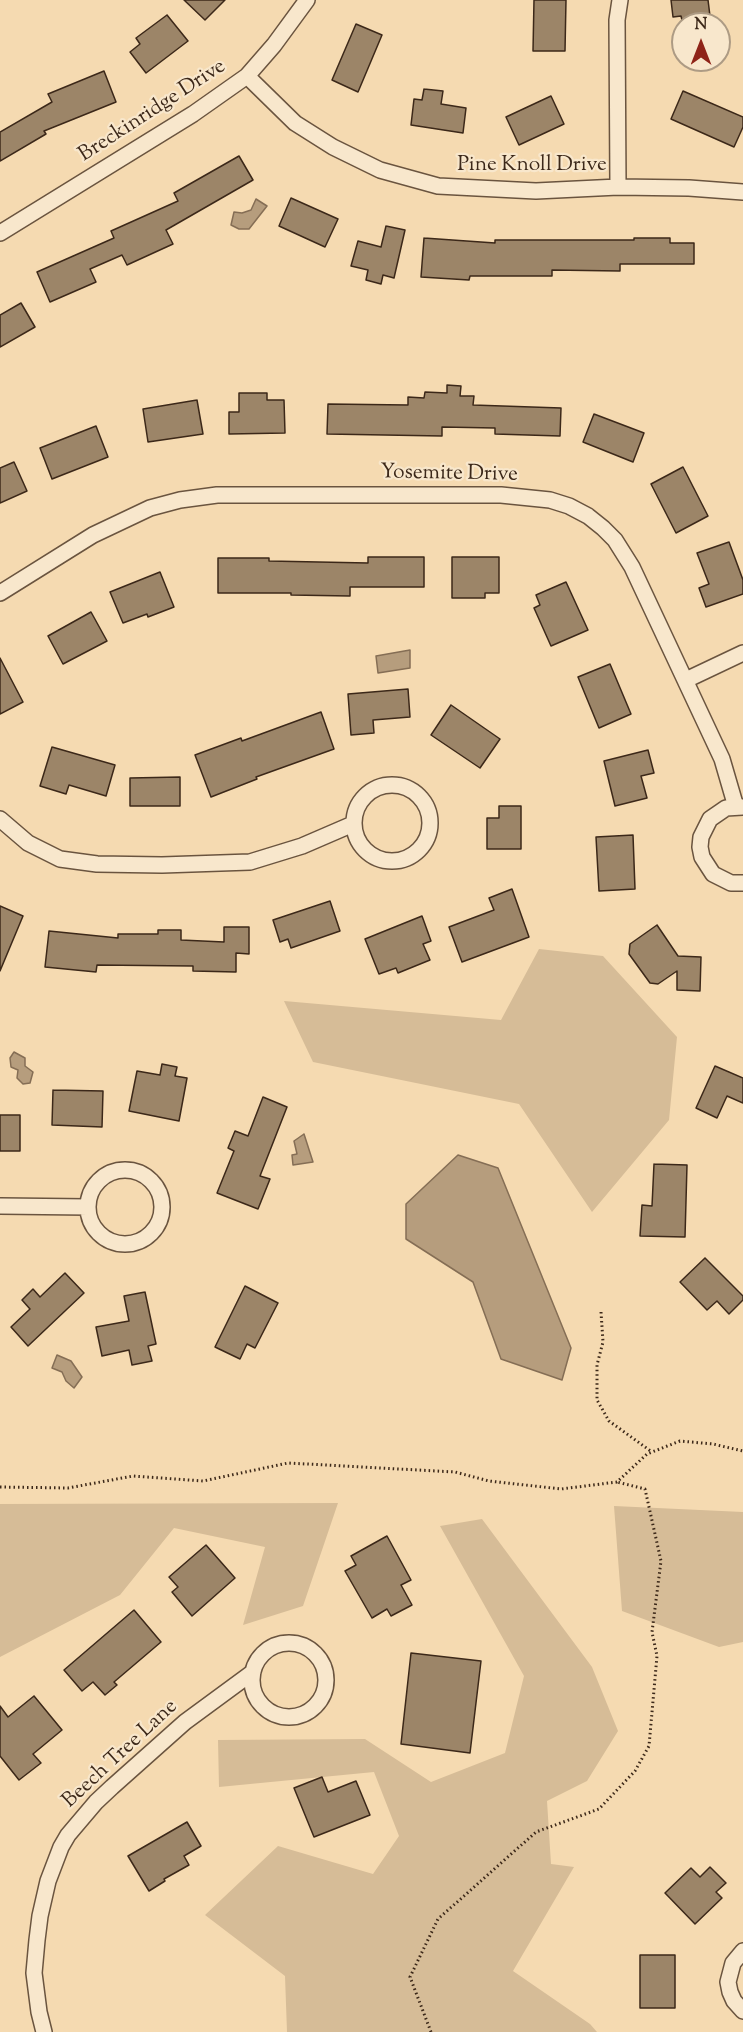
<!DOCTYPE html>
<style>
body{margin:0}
#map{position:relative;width:743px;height:2032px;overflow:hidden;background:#f5dab1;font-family:"Sorts Mill Goudy",serif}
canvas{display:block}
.north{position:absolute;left:671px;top:12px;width:60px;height:60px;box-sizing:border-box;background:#f8e7cc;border:2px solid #ad9b84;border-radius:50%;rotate:0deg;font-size:16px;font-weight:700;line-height:24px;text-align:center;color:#3c2819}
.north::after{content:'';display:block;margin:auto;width:21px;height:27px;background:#8f2418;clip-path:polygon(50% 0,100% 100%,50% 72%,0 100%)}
</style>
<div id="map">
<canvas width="743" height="2032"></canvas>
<div class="north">N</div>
</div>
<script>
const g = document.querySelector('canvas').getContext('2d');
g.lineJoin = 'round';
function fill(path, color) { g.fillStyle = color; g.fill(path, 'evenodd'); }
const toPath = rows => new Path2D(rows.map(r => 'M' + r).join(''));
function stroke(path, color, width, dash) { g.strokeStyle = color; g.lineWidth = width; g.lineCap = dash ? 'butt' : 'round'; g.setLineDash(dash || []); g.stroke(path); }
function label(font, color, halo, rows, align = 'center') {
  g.font = font + ' "Sorts Mill Goudy",serif'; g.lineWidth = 4.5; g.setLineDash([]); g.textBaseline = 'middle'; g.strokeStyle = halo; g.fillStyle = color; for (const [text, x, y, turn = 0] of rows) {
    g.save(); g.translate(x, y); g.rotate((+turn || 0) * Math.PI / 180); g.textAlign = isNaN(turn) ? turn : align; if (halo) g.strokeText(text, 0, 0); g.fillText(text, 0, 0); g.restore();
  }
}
fill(toPath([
 [539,949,603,956,677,1037,669,1120,592,1212,519,1104,313,1062,284,1001,501,1020],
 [338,1503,303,1606,243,1625,265,1547,174,1528,120,1595,0,1657,0,1504],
 [614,1506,743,1512,743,1642,719,1647,622,1611],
 [482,1519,592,1667,618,1731,587,1781,547,1801,551,1864,574,1867,513,1971,590,2024,597,2032,287,2032,285,1976,205,1915,278,1846,373,1874,399,1836,374,1772,219,1787,218,1740,365,1739,431,1782,505,1753,524,1676,440,1526]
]), '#d6bc97');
const water = toPath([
 [256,199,267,206,249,229,239,229,231,225,234,212,242,213,251,210,256,199],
 [410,650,410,668,378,673,376,656,410,650],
 [14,1052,25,1058,25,1066,33,1072,30,1083,23,1084,17,1078,18,1070,11,1067,10,1058,14,1052],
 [304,1134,313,1162,293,1165,292,1155,297,1154,294,1141,304,1134],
 [458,1155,498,1168,571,1348,562,1380,501,1359,473,1282,406,1239,406,1204,458,1155],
 [57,1355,71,1361,82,1377,74,1388,66,1381,62,1372,52,1368,57,1355]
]);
fill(water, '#b69d7d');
stroke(water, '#856e55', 1.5);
const building = toPath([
 [184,0,225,0,205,20,184,0],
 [534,0,566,0,565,51,533,51,534,0],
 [671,0,708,0,711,24,683,24,681,16,673,17,671,0],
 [167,15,188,41,146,73,130,52,140,44,136,38,167,15],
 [356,24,382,35,358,92,332,80,356,24],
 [104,71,116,102,44,131,46,134,0,161,0,132,52,102,48,94,104,71],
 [424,89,443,91,441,104,466,108,463,133,411,125,414,99,422,100,424,89],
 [683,91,743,117,743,127,734,147,671,119,683,91],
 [551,96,564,124,519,145,506,117,551,96],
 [239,156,253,180,166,230,173,244,127,265,122,255,90,269,96,282,50,302,37,272,114,238,111,231,178,201,174,193,239,156],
 [291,198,338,219,325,247,279,226,291,198],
 [386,226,405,230,394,278,383,275,381,284,366,280,368,270,351,266,358,241,381,247,386,226],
 [424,238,495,243,495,240,634,240,634,238,670,238,670,243,694,243,694,264,620,264,620,271,552,270,552,276,470,276,469,280,421,277,424,238],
 [21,303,35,327,0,347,0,315,21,303],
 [447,385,461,386,460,396,474,396,473,405,561,408,560,436,495,434,495,428,442,427,442,436,327,434,328,404,408,405,408,397,424,398,425,392,447,393,447,385],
 [239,393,267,393,267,400,284,400,285,433,229,434,229,412,239,412,239,393],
 [197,400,203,434,148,442,143,409,197,400],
 [594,414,644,433,633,462,583,442,594,414],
 [96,426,108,457,52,479,40,448,96,426],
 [14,462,27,491,0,503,0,468,14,462],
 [683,467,708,516,676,533,651,484,683,467],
 [729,542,743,580,743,594,706,607,699,588,709,584,697,553,729,542],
 [368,557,424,557,424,587,350,587,350,596,291,595,291,593,218,593,218,558,269,558,269,561,368,563,368,557],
 [452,557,499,557,499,593,485,593,485,598,452,598,452,557],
 [160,572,174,607,148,617,147,614,123,623,110,592,160,572],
 [566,582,588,630,551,646,534,608,540,605,536,595,566,582],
 [91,612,107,641,63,664,48,636,91,612],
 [0,658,23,702,0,714,0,658],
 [610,664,631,714,599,728,578,677,610,664],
 [408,689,410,717,373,720,374,733,351,735,348,694,408,689],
 [451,705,500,739,480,768,431,735,451,705],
 [321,712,334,749,256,777,257,779,211,797,195,755,241,738,242,741,321,712],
 [52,747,115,765,106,796,69,785,66,794,40,786,52,747],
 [648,750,654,773,641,776,647,798,615,806,604,761,648,750],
 [180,777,180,806,130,806,130,778,180,777],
 [499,806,521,806,521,849,487,849,487,818,499,818,499,806],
 [633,835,635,889,599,891,596,837,633,835],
 [512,889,529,937,462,962,449,927,494,910,489,898,512,889],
 [330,901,340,931,291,948,288,939,280,942,273,920,330,901],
 [0,906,23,916,0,971,0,906],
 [422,916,431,941,423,944,430,960,398,973,396,968,379,974,365,939,422,916],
 [657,925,678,956,701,957,700,991,677,990,677,971,658,984,650,983,629,954,630,944,657,925],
 [224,927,249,927,249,954,236,953,236,972,193,971,193,966,97,965,96,972,45,967,49,931,118,938,118,934,158,934,158,930,181,930,181,940,224,942,224,927],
 [162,1064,177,1067,175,1076,187,1078,179,1121,129,1111,137,1071,160,1075,162,1064],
 [715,1066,743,1078,743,1103,727,1096,717,1118,696,1108,715,1066],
 [53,1090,103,1091,102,1127,52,1125,53,1090],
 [263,1097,287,1107,260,1176,270,1179,258,1209,217,1193,234,1151,228,1148,235,1131,248,1136,263,1097],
 [0,1115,20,1115,20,1151,0,1151,0,1115],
 [654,1164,687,1165,685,1237,640,1236,642,1205,652,1206,654,1164],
 [705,1258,743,1296,743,1300,729,1314,717,1301,707,1310,680,1282,705,1258],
 [65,1273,84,1293,28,1346,11,1327,30,1309,22,1300,33,1289,40,1297,65,1273],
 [245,1286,278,1303,255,1348,247,1344,240,1359,215,1347,245,1286],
 [145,1292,156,1344,148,1346,152,1361,132,1365,129,1350,102,1356,96,1327,129,1321,124,1296,145,1292],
 [387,1536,411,1580,401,1585,412,1605,391,1616,387,1609,372,1618,345,1571,356,1565,351,1556,387,1536],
 [206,1545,235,1578,192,1616,172,1592,178,1587,169,1577,206,1545],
 [134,1610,161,1642,114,1682,117,1685,105,1695,93,1682,82,1691,64,1670,134,1610],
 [411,1653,481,1661,470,1753,401,1744,411,1653],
 [34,1696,62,1730,33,1754,41,1763,19,1780,0,1756,0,1706,8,1717,34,1696],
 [322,1777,328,1792,356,1781,370,1815,314,1837,294,1788,322,1777],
 [187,1822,201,1846,184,1856,189,1865,164,1879,165,1881,149,1891,128,1856,187,1822],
 [710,1867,726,1883,716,1892,722,1898,695,1924,665,1893,691,1868,700,1877,710,1867],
 [640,1955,675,1955,675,2008,640,2008,640,1955]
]);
fill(building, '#9c8568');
stroke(building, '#3c2819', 1.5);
const minor = toPath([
 [247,76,295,123,333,147,380,170,438,186,536,191,618,187,689,188,743,192],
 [618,187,617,20,620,0],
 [0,233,193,114,247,76,274,45,307,0],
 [0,593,93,535,150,508,180,500,217,495,501,495,550,500,569,506,588,516,603,528,615,540,632,567,722,759,736,807],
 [686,680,743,653],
 '354 823a38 38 0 1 1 76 0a38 38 0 1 1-76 0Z',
 [743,807,726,808,710,819,701,837,700,847,702,857,713,874,731,883,743,883],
 [0,819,28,843,60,859,97,864,162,865,250,862,302,846,353,824],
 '88 1207a37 37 0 1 1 74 0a37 37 0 1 1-74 0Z',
 [0,1206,88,1207],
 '252 1680a37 37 0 1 1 74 0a37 37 0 1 1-74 0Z',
 [743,1951,733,1963,728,1982,730,1992,734,2001,743,2011],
 [44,2032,39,2012,34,1973,37,1940,40,1916,48,1881,61,1847,68,1835,96,1802,112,1787,185,1722,253,1672]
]);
stroke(minor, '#6a543f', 18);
stroke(toPath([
 [601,1312,603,1342,597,1365,597,1400,609,1421,652,1452],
 [0,1487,68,1488,133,1476,203,1481,288,1463,455,1472,489,1481,561,1489,617,1482,647,1454,680,1441,713,1444,743,1451],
 [431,2032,410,1977,438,1919,536,1832,599,1809,635,1771,649,1746,657,1656,652,1632,661,1561,645,1489,617,1482]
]), '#3c2819', 3, [1.5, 3]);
stroke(minor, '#f8e7cc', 15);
label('21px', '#3c2819', '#f8e7cc', [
 ["Breckinridge Drive",153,112,-33],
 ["Pine Knoll Drive",532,166],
 ["Yosemite Drive",449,475,1],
 ["Beech Tree Lane",121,1755,-43]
]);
</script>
